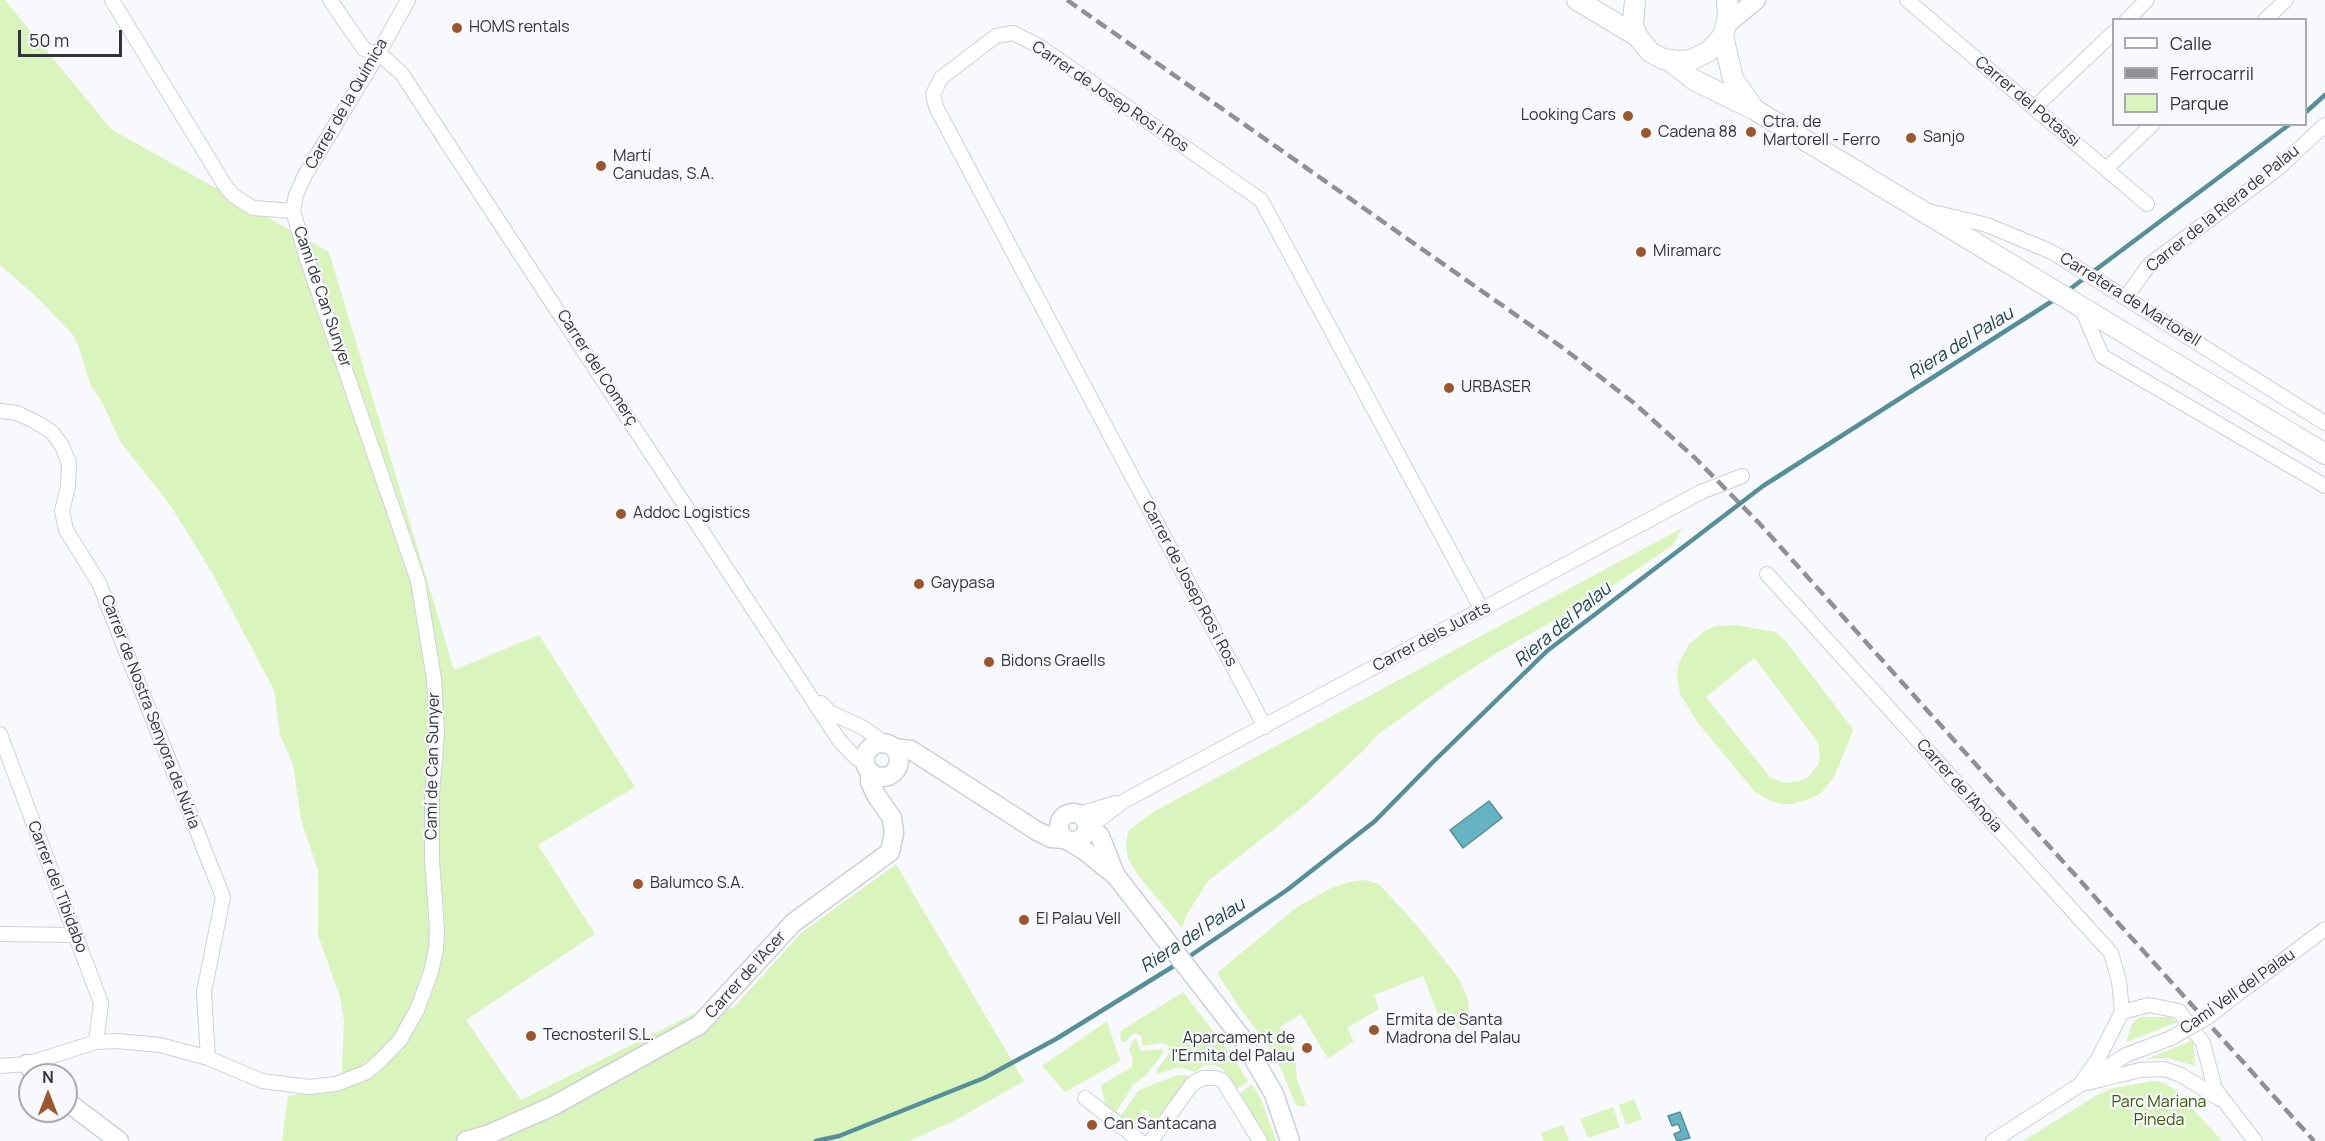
<!DOCTYPE html>
<meta charset="utf-8">
<style>
body{margin:0}
#map{position:relative;width:2325px;height:1141px;overflow:hidden;background:#f8f9fd;font-family:Manrope,sans-serif}
canvas{display:block}
.legend{position:absolute;left:2112px;top:18px;width:195px;height:108px;box-sizing:border-box;background:#f8f9fd;border:2px solid #a9aaae;margin:0;padding:8px 10px;list-style:none;font-size:18px;color:#323438}
.legend li{display:flex;align-items:center;gap:12px;height:30px}
.legend b{width:30px;border:2px solid #a9aaae}
.north{position:absolute;left:18px;top:1063px;width:60px;height:60px;box-sizing:border-box;background:#f8f9fd;border:2px solid #a9aaae;border-radius:50%;rotate:0deg;font-size:16px;font-weight:700;line-height:24px;text-align:center;color:#323438}
.north::after{content:'';display:block;margin:auto;width:21px;height:27px;background:#9c562d;clip-path:polygon(50% 0,100% 100%,50% 72%,0 100%)}
.scale{position:absolute;left:18px;top:30px;width:104px;height:27px;box-sizing:border-box;border:3px solid #323438;border-top:0;padding-left:8px;font-size:18px;line-height:21px;white-space:nowrap;color:#323438;-webkit-text-stroke:4px #f8f9fd;paint-order:stroke}
</style>
<div id="map">
<canvas width="2325" height="1141"></canvas>
<ul class="legend">
<li><b style="height:8px;background:#fff"></b>Calle</li>
<li><b style="height:8px;background:#8f9094"></b>Ferrocarril</li>
<li><b style="height:16px;background:#d9f5bd"></b>Parque</li>
</ul>
<div class="north">N</div>
<div class="scale">50 m</div>
</div>
<script>
const g = document.querySelector('canvas').getContext('2d');
g.lineJoin = 'round';
function fill(path, color) { g.fillStyle = color; g.fill(path, 'evenodd'); }
const toPath = rows => new Path2D(rows.map(r => 'M' + r).join(''));
function stroke(path, color, width, dash) { g.strokeStyle = color; g.lineWidth = width; g.lineCap = dash ? 'butt' : 'round'; g.setLineDash(dash || []); g.stroke(path); }
function label(font, color, halo, rows, align = 'center') {
  g.font = font + ' Manrope,sans-serif'; g.lineWidth = 4.5; g.setLineDash([]); g.textBaseline = 'middle'; g.strokeStyle = halo; g.fillStyle = color; for (const [text, x, y, turn = 0] of rows) {
    g.save(); g.translate(x, y); g.rotate((+turn || 0) * Math.PI / 180); g.textAlign = isNaN(turn) ? turn : align; if (halo) g.strokeText(text, 0, 0); g.fillText(text, 0, 0); g.restore();
  }
}
fill(toPath([
 [0,0,5,0,111,129,329,252,454,670,539,635,635,787,538,845,595,934,466,1020,521,1100,701,1010,733,1008,801,933,896,864,1024,1081,954,1121,909,1141,282,1141,288,1096,341,1089,344,1021,340,997,318,935,318,870,301,820,293,764,280,735,274,690,211,571,170,505,120,441,103,404,91,386,78,345,73,335,40,300,0,265],
 [1682,528,1673,545,1599,595,1500,651,1448,684,1376,736,1364,750,1306,804,1208,881,1186,916,1182,928,1137,874,1128,858,1126,845,1128,831,1153,812],
 [1737,625,1775,632,1785,640,1852,728,1853,731,1834,777,1821,793,1812,798,1793,804,1782,804,1773,802,1755,792,1698,723,1680,694,1677,674,1679,663,1689,644,1706,630,1716,626],
 [1754,658,1818,742,1820,757,1818,765,1808,777,1800,781,1785,783,1770,777,1706,697],
 [1364,880,1379,884,1421,930,1459,979,1468,999,1470,1019,1460,1029,1451,1025,1442,1025,1423,976,1374,995,1379,1009,1347,1028,1354,1041,1328,1059,1301,1014,1280,1027,1295,1052,1297,1079,1306,1104,1303,1107,1296,1105,1281,1069,1267,1044,1239,1007,1217,973,1297,907,1331,888,1349,882],
 [1183,992,1234,1058,1248,1082,1236,1089,1221,1068,1214,1065,1205,1065,1195,1072,1180,1067,1157,1074,1157,1069,1170,1052,1168,1045,1162,1043,1142,1046,1142,1037,1136,1033,1132,1034,1126,1042,1121,1041,1120,1033,1122,1030],
 [2139,1017,2170,1017,2178,1022,2126,1042,2132,1024],
 [1107,1021,1120,1061,1065,1092,1042,1066],
 [1134,1039,1137,1039,1140,1051,1162,1049,1164,1052,1146,1075,1133,1085,1115,1114,1106,1107,1101,1085,1132,1067,1133,1060,1129,1049],
 [2193,1040,2195,1066,2167,1058,2147,1059],
 [1178,1075,1189,1076,1151,1127,1148,1111,1143,1110,1142,1115,1137,1115,1137,1120,1143,1136,1119,1118,1139,1090],
 [2155,1081,2164,1083,2177,1091,2222,1141,2023,1141,2097,1095,2113,1088],
 [1252,1084,1261,1099,1276,1141,1268,1141,1240,1093],
 [1634,1099,1642,1119,1626,1125,1619,1105],
 [1613,1107,1620,1127,1588,1138,1580,1119],
 [1563,1125,1569,1141,1544,1141,1541,1133]
]), '#d9f5bd');
const water = toPath([
 [1489,801,1502,818,1463,848,1450,830,1489,801],
 [1680,1112,1690,1138,1677,1141,1674,1134,1681,1131,1678,1124,1672,1126,1668,1116,1680,1112]
]);
fill(water, '#66b4c3');
stroke(water, '#568e99', 1.5);
stroke(toPath([
 [2306,112,2325,95],
 [2066,292,2290,124],
 [1184,960,1287,890,1375,821,1432,763,1547,651,1763,486,2057,298],
 [816,1141,839,1136,984,1078,1056,1039,1177,964]
]), '#568e99', 4.5);
const minor = toPath([
 [112,0,226,187,234,196,253,208,293,211],
 [330,0,364,49,383,57,402,74,839,740,856,758,865,763],
 [1907,0,2147,204],
 [2127,20,2147,0],
 [2265,20,2286,0],
 [2034,108,2114,32],
 [2106,169,2153,124],
 [1933,212,1987,225,2052,252,2325,423],
 [2126,297,2149,265,2276,170,2325,125],
 [2082,309,2102,356,2325,486],
 [0,411,17,413,34,421,52,432,62,446,69,463,68,486,62,511,66,530,99,583,223,897,204,992,208,1058],
 [1767,574,2111,953,2119,981,2122,1012],
 [821,703,831,713,862,727,885,743],
 [1265,727,936,107,933,94,941,78,996,36,1013,33,1039,46,1261,200,1482,610],
 [0,734,101,1003,96,1042],
 [1079,814,1116,803],
 [1087,825,1095,823,1124,801,1701,492,1742,476],
 [0,934,75,935],
 [2239,993,2325,929],
 [0,1066,27,1064,96,1042,117,1041,160,1045,208,1058,262,1081,309,1087,336,1084,367,1072,380,1061,400,1040,417,1010,431,972,436,949,437,929,432,860,432,794,437,733,434,679,418,581,307,259,293,211,296,195,305,175,378,54,408,0],
 [2081,1083,2098,1059,2122,1012,2149,1005,2179,1011,2203,1043,2215,1089,2255,1141],
 [2087,1083,2140,1070,2164,1069,2181,1075,2220,1099],
 [1085,1098,1140,1141],
 [1151,1141,1192,1084,1203,1078,1216,1078,1223,1081,1260,1141],
 [1993,1141,2126,1055,2171,1038]
]);
const tertiary = toPath([
 [1727,24,1756,0],
 '865 760a17 17 0 1 1 34 0a17 17 0 1 1-34 0Z',
 [895,748,911,750,1037,831,1051,838,1065,839,1085,851,1116,876,1241,1037,1274,1094,1290,1141],
 '1059 827a14 14 0 1 1 28 0a14 14 0 1 1-28 0Z',
 [1087,825,1100,836,1115,874],
 [27,1064,36,1075],
 [66,1101,119,1141],
 [466,1141,487,1135,553,1106,699,1025,793,923,890,852,894,833,892,818,876,795,870,782,870,773]
]);
const secondary = toPath([
 [1577,0,1637,36],
 [1635,0,1633,24,1637,36,1650,52,1663,59,1680,61,1691,60,1709,51,1723,36,1728,17,1727,0],
 [1723,36,1733,79,1752,106],
 [1670,61,1694,80,1755,110,2325,454]
]);
stroke(minor, '#ccd0d9', 16);
stroke(tertiary, '#ccd0d9', 21);
stroke(secondary, '#ccd0d9', 22);
stroke(minor, '#fff', 14);
stroke(tertiary, '#fff', 18);
stroke(secondary, '#fff', 20);
stroke(toPath([
 [1067,0,1563,348,1634,403,1695,458,1759,523,2314,1141]
]), '#8f9094', 4.5, [12, 6]);
const minorBridge = toPath([
 [2171,1038,2208,1017,2239,993]
]);
stroke(minorBridge, '#ccd0d9', 16, []);
stroke(minorBridge, '#fff', 14);
for (const [x, y, r, color] of [
 [457,28,6,"#9c562d"],
 [1628,116,6,"#9c562d"],
 [1751,132,6,"#9c562d"],
 [1646,133,6,"#9c562d"],
 [1911,138,6,"#9c562d"],
 [601,166,6,"#9c562d"],
 [1641,252,6,"#9c562d"],
 [1449,388,6,"#9c562d"],
 [621,514,6,"#9c562d"],
 [919,584,6,"#9c562d"],
 [989,662,6,"#9c562d"],
 [638,884,6,"#9c562d"],
 [1024,920,6,"#9c562d"],
 [1374,1030,6,"#9c562d"],
 [531,1036,6,"#9c562d"],
 [1307,1048,6,"#9c562d"],
 [1092,1125,6,"#9c562d"]
]) { const dot = new Path2D(); dot.arc(x, y, r, 0, 2 * Math.PI); g.fillStyle = color; g.fill(dot); stroke(dot, '#f8f9fd', 2); }
label('16px', '#323438', '#f8f9fd', [
 ["HOMS rentals",469,28],
 ["Looking Cars",1616,116,"right"],
 ["Ctra. de",1763,123],
 ["Martorell - Ferro",1763,141],
 ["Cadena 88",1658,133],
 ["Sanjo",1923,138],
 ["Martí",613,157],
 ["Canudas, S.A.",613,175],
 ["Miramarc",1653,252],
 ["URBASER",1461,388],
 ["Addoc Logistics",633,514],
 ["Gaypasa",931,584],
 ["Bidons Graells",1001,662],
 ["Balumco S.A.",650,884],
 ["El Palau Vell",1036,920],
 ["Ermita de Santa",1386,1021],
 ["Madrona del Palau",1386,1039],
 ["Tecnosteril S.L.",543,1036],
 ["Aparcament de",1295,1039,"right"],
 ["l'Ermita del Palau",1295,1057,"right"],
 ["Can Santacana",1104,1125]
], 'left');
label('16px', '#323438', '#f8f9fd', [
 ["Carrer de Josep Ros i Ros",1110,97,34],
 ["Carrer del Potassi",2027,102,40],
 ["Carrer de la Química",347,104,-60],
 ["Carrer de la Riera de Palau",2223,209,-39],
 ["Camí de Can Sunyer",322,297,71],
 ["Carretera de Martorell",2130,300,32],
 ["Carrer del Comerç",597,368,57],
 ["Carrer de Josep Ros i Ros",1189,584,62],
 ["Carrer dels Jurats",1432,637,-28],
 ["Carrer de Nostra Senyora de Núria",150,712,69],
 ["Camí de Can Sunyer",433,766,-89],
 ["Carrer de l'Anoia",1959,786,48],
 ["Carrer del Tibidabo",57,887,69],
 ["Carrer de l'Acer",746,975,-48],
 ["Camí Vell del Palau",2238,992,-35]
]);
label('16px', '#3b5a06', '#f8f9fd', [
 ["Parc Mariana",2159,1103],
 ["Pineda",2159,1121]
]);
label('italic 18px', '#1e434a', '#f8f9fd', [
 ["Riera del Palau",1961,344,-32],
 ["Riera del Palau",1563,625,-40],
 ["Riera del Palau",1193,936,-33]
]);
</script>
